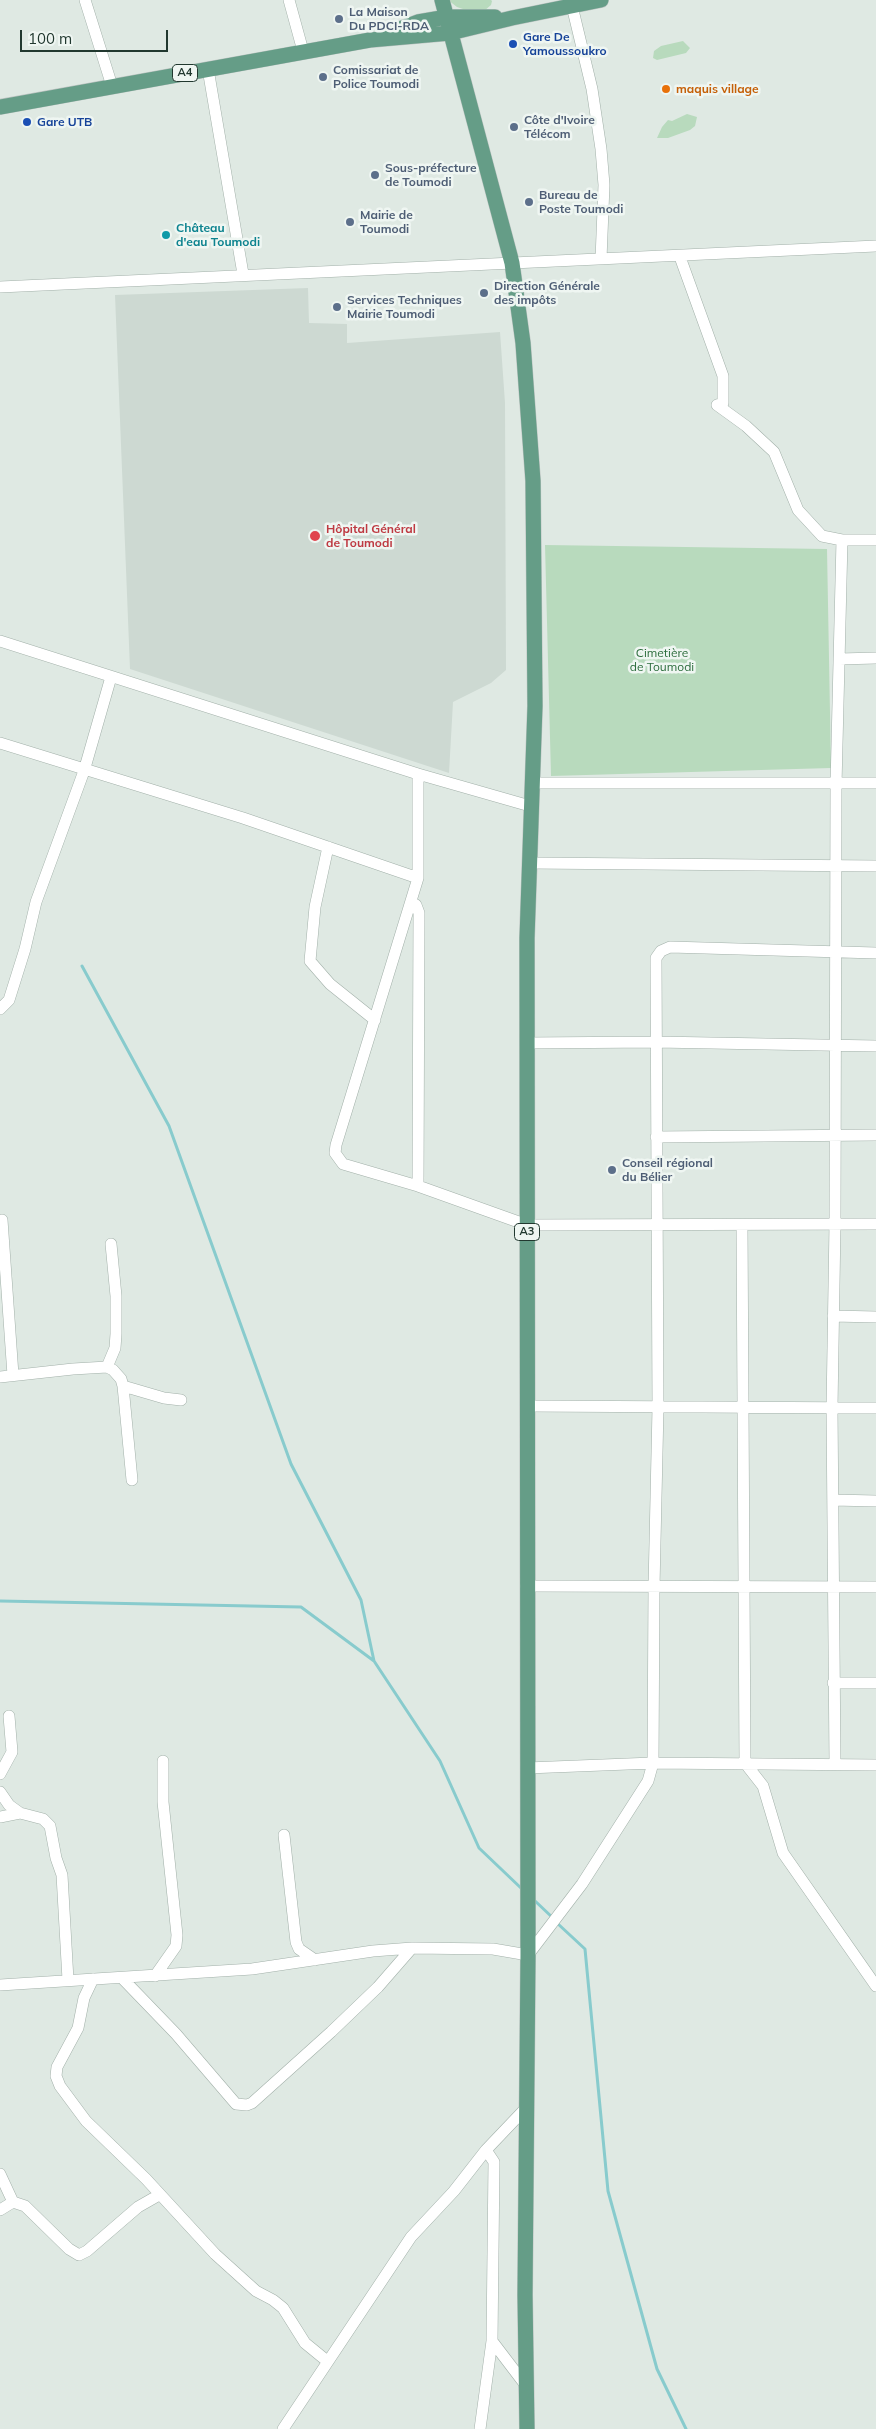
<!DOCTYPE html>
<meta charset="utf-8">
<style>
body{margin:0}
#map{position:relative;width:876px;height:2429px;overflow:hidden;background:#dfe9e3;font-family:Mulish,sans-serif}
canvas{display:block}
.scale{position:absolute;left:20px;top:30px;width:148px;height:22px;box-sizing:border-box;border:2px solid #21382f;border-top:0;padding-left:6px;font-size:15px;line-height:18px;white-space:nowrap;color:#21382f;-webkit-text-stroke:4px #eff6f2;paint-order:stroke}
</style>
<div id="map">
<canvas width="876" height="2429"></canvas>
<div class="scale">100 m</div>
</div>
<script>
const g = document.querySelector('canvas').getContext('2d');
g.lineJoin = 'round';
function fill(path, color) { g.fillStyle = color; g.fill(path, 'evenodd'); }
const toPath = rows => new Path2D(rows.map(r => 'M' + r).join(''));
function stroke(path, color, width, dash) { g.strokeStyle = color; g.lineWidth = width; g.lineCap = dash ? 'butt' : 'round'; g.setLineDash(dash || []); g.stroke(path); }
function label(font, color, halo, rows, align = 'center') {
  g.font = font + ' Mulish,sans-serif'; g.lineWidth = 5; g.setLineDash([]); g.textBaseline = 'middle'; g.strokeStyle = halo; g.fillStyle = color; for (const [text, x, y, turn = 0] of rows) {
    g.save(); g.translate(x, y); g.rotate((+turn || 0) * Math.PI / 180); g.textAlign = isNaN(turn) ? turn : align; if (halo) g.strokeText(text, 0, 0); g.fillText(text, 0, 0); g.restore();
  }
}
fill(toPath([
 [308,288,309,323,347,324,347,343,500,332,505,403,506,670,491,683,453,702,449,773,130,669,115,295]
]), '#cdd9d2');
fill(toPath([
 [448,0,491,0,492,1,491,5,484,11,469,11,457,7],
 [683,41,690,48,686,53,657,60,653,58,654,51,661,46],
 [687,114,697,117,695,126,690,130,668,138,657,138,662,127,668,120,672,121],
 [545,545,827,549,831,768,551,776]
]), '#b8dabd');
stroke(toPath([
 [82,966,169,1126,291,1464,361,1600,374,1661],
 [0,1601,301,1607,374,1661,440,1761,479,1848,522,1889],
 [534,1900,553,1918],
 [557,1923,585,1949,608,2191,657,2369,686,2429]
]), '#88cbcd', 3);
const minor = toPath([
 [85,0,112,86],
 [289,0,303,51],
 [572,6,592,89,601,149,604,185,601,259],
 [208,69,243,274],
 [680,257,723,376,723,403,717,405,746,426,774,452,798,510,822,536,842,540,876,540],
 [0,287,876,246],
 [0,641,418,774,530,806],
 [840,659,876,658],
 [0,743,243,818,418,878],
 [418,774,418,878,336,1145,335,1153,343,1164,418,1186,527,1225,876,1224],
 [533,783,876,783],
 [328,847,315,907,310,961,330,984,375,1020],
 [530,863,876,866],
 [411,902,416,905,419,913,418,1186],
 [0,1009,9,1000,25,949,36,902,84,771,111,677],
 [527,1043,656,1042,876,1046],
 [656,1137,876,1135],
 [2,1220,13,1375],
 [742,1225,745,1763,763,1786,783,1853,876,1986],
 [833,1316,876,1317],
 [107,1367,115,1348,116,1334,116,1296,111,1244],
 [0,1377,73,1369,107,1367,113,1370,121,1379,123,1386,132,1480],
 [123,1386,164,1398,181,1400],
 [528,1406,876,1408],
 [833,1500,876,1501],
 [526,1586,876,1587],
 [833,1683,876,1683],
 [835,1764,832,1408,835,1224,836,785,842,540],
 [527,1768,653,1763,876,1765],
 [0,1774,12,1752,9,1716],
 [0,1792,9,1805,20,1813,43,1819,50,1826,56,1858,62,1875,68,1980],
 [0,1817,20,1813],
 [284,1835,296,1942,299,1949,315,1960],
 [155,1976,176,1946,177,1935,163,1802,163,1761],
 [122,1978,176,2034,236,2104,247,2105,252,2103,331,2032,378,1987,412,1948],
 [93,1979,84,1998,78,2028,57,2067,56,2076,60,2086,86,2121,146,2179,215,2254,256,2291,273,2300,283,2308,305,2343,327,2361],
 [0,1985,252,1969,373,1951,412,1948,493,1949,528,1955,582,1884,648,1781,653,1763,654,1587,658,1408,656,958,661,951,670,947,876,953],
 [0,2174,13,2202],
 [0,2210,13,2202,25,2206,69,2249,79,2255,87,2251,138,2207,159,2195],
 [492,2341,527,2387],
 [283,2429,411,2237,454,2191,486,2150,526,2108],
 [480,2429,492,2341,494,2162,486,2150]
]);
const major = toPath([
 [442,0,512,263,523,343,533,481,535,706,527,938,528,1955,525,2295,527,2429],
 [384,35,418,22,447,17,495,17],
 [0,107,370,40,450,33,512,18,601,0]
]);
stroke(minor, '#a2b0a9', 12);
stroke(major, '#bcc3c1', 16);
stroke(minor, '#fff', 11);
stroke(major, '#659d87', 15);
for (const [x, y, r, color] of [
 [339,19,5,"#5c6f8a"],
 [513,44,5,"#1a4fb4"],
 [323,77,5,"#5c6f8a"],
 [666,89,5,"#e8710a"],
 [27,122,5,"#1a4fb4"],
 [514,127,5,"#5c6f8a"],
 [375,175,5,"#5c6f8a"],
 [529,202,5,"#5c6f8a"],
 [350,222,5,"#5c6f8a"],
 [166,235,5,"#0f9aa8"],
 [484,293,5,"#5c6f8a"],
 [337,307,5,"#5c6f8a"],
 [315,536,6,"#e0444e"],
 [612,1170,5,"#5c6f8a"]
]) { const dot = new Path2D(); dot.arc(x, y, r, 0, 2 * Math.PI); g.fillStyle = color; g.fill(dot); stroke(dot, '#eff6f2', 2); }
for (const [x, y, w] of [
 [185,73,25],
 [527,1232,25]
]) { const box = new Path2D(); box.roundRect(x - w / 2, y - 8.5, w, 17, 4); g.fillStyle = '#eff6f2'; g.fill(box); stroke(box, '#21382f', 1); }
label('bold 11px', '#21382f', null, [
 ["A4",185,73],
 ["A3",527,1232]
]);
label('bold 12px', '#4e5e75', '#eff6f2', [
 ["La Maison",349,12],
 ["Du PDCI-RDA",349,26],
 ["Comissariat de",333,70],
 ["Police Toumodi",333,84],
 ["Côte d'Ivoire",524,120],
 ["Télécom",524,134],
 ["Sous-préfecture",385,168],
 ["de Toumodi",385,182],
 ["Bureau de",539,195],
 ["Poste Toumodi",539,209],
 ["Mairie de",360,215],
 ["Toumodi",360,229],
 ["Direction Générale",494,286],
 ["des impôts",494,300],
 ["Services Techniques",347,300],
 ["Mairie Toumodi",347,314],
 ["Conseil régional",622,1163],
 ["du Bélier",622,1177]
], 'left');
label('bold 12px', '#164399', '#eff6f2', [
 ["Gare De",523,37],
 ["Yamoussoukro",523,51],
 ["Gare UTB",37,122]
], 'left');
label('bold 12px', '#c56008', '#eff6f2', [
 ["maquis village",676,89]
], 'left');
label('bold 12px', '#0d838f', '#eff6f2', [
 ["Château",176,228],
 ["d'eau Toumodi",176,242]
], 'left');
label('bold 12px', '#be3a42', '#eff6f2', [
 ["Hôpital Général",326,529],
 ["de Toumodi",326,543]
], 'left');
label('12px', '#2d6d3d', '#eff6f2', [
 ["Cimetière",662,653],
 ["de Toumodi",662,667]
]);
</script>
